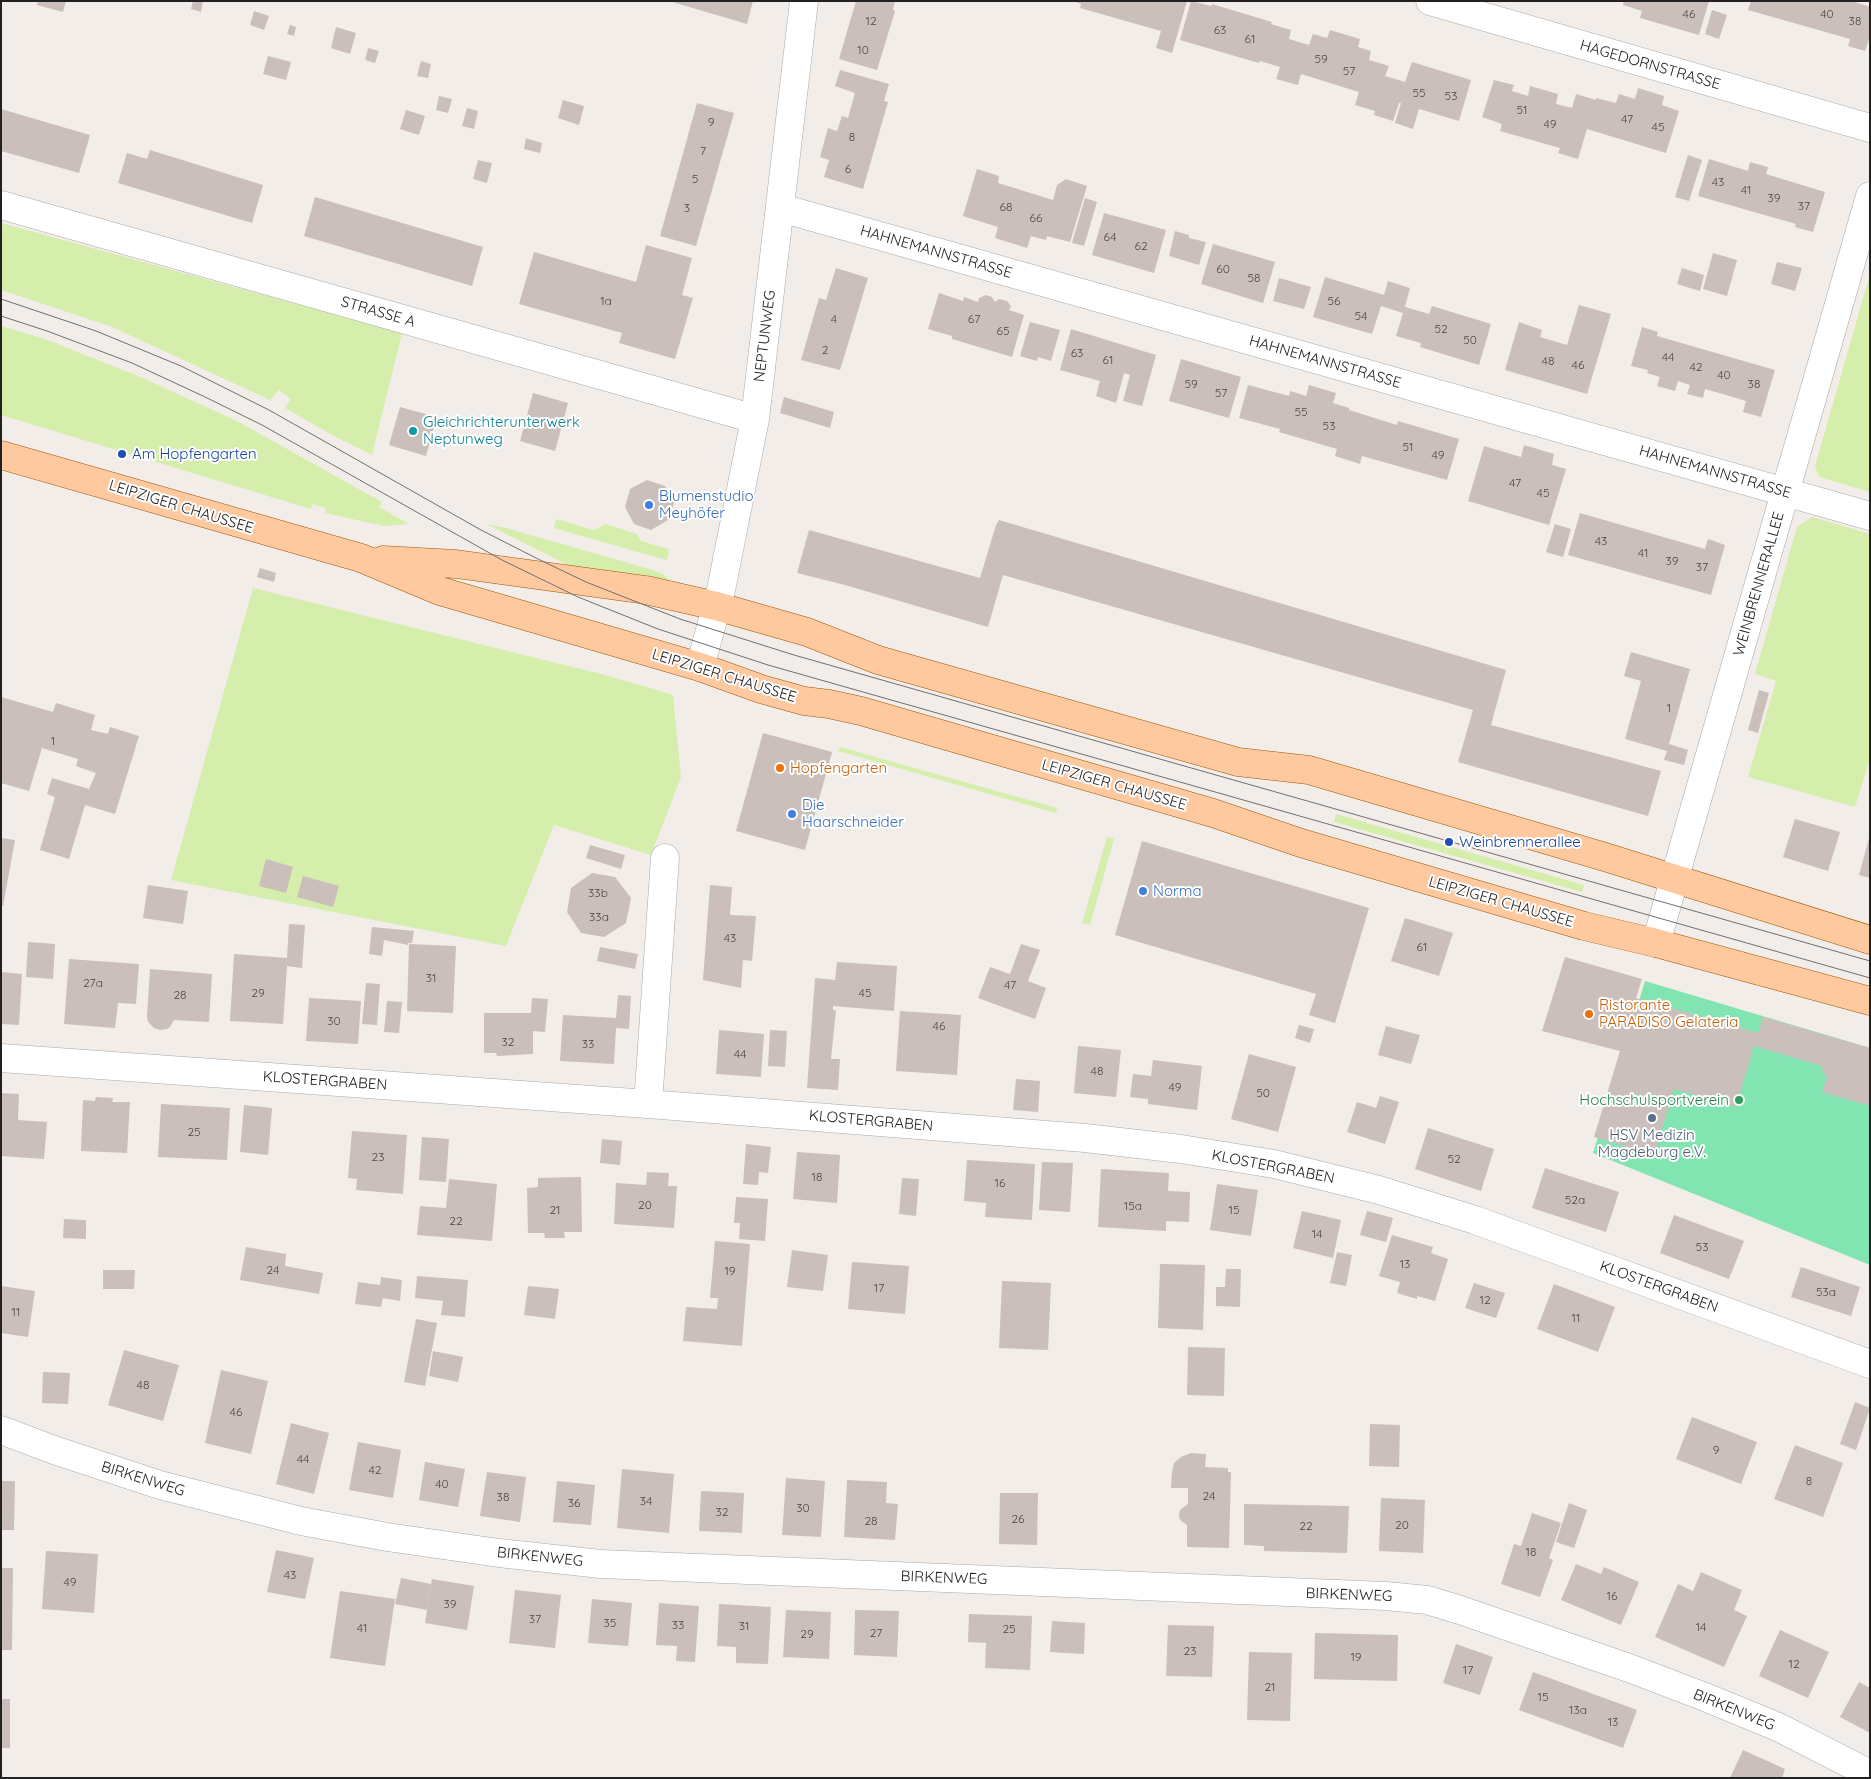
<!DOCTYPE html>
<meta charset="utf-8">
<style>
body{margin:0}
#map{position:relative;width:1871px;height:1779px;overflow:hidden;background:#f2ede8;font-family:Quicksand,sans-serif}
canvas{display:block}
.frame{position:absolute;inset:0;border:2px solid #212121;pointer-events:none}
</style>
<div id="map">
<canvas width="1871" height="1779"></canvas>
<div class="frame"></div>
</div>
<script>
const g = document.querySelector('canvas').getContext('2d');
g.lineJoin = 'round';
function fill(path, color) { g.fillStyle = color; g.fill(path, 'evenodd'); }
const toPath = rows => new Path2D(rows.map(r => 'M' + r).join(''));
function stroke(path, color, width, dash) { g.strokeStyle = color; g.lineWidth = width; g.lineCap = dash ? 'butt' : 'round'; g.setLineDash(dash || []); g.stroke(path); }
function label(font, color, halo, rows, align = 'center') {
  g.font = font + ' Quicksand,sans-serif'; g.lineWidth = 4; g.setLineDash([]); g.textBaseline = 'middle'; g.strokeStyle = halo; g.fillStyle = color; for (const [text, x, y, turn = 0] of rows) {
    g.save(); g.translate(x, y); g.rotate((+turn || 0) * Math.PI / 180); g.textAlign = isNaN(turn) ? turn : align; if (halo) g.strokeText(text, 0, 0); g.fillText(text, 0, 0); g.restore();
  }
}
fill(toPath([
 [1,223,402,333,372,455,332,435,285,408,291,399,279,390,270,400,112,327,1,290],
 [1870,274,1870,492,1819,477,1815,466],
 [1,326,45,339,143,378,237,421,382,502,379,507,409,524,384,526,325,513,326,508,312,504,311,509,1,415],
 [1812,517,1870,534,1870,758,1855,807,1748,777,1776,681,1755,674,1797,527],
 [556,519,594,530,605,524,637,534,641,541,668,549,669,554,666,560,554,528],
 [486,524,506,528,653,570,663,574,671,581,570,566],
 [253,588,609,676,673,695,681,777,651,855,554,825,506,946,171,880],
 [840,747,1057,808,1056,813,838,751],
 [1336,814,1584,885,1582,892,1334,822],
 [1107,837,1114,839,1090,925,1082,923]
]), '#d5eeac');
fill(toPath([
 [1645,981,1870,1048,1870,1265,1593,1153]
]), '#82e5b1');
fill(toPath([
 [38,1,66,1,63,12,37,5],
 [193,1,203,1,201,12,191,9],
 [669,1,753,1,747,24],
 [856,1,895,1,893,10,895,11,877,70,839,59],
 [1073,1,1187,1,1172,53,1156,48,1161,31,1080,8,1081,4],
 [1191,1,1211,6,1212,4,1272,22,1271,24,1291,30,1289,39,1309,45,1313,34,1327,38,1330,30,1360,39,1358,47,1371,51,1369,60,1389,66,1385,76,1405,82,1412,62,1471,80,1459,121,1419,109,1413,129,1395,123,1401,103,1399,103,1393,121,1374,115,1375,111,1355,105,1359,92,1301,74,1298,85,1276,79,1280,67,1260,61,1259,63,1180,40],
 [1624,1,1709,1,1699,35,1640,18,1642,11,1623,5],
 [1751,1,1852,1,1870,7,1870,36,1865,51,1848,46,1850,39,1748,10],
 [1712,10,1727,15,1719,39,1705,34],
 [254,11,269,16,264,30,250,25],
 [290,25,296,27,294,36,287,34],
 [336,27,356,33,350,54,331,48],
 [368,48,379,51,375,63,365,60],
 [268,56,291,62,286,80,263,74],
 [421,61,431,64,428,78,417,76],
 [840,70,889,84,884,101,888,102,863,189,824,177,829,160,820,157,828,128,837,131,842,116,848,118,855,93,835,86],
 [1494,80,1514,85,1512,91,1528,96,1530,86,1558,94,1556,104,1572,108,1576,94,1596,100,1596,98,1616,103,1619,94,1635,99,1638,88,1664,96,1662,105,1679,111,1666,153,1587,129,1578,159,1558,153,1560,148,1500,131,1502,124,1482,117],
 [439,96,452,99,448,113,436,110],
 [563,100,584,106,579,125,558,118],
 [697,103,734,113,696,246,660,236],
 [467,108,478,111,474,129,462,126],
 [1,109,90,135,79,173,1,151],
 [406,110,425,116,419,135,400,129],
 [526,138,542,143,540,153,524,149],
 [150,150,263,185,252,223,118,183,127,153,147,159],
 [1688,155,1702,160,1689,201,1675,197],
 [1709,159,1748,171,1750,162,1768,167,1766,174,1825,192,1813,232,1795,227,1796,224,1698,196],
 [478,160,492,163,487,183,473,179],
 [977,169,999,176,998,183,1053,200,1057,185,1066,179,1087,186,1070,242,1047,236,1046,240,1031,236,1027,248,995,238,998,227,963,216],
 [315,197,483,247,472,286,304,236],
 [1085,198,1097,202,1084,246,1072,243],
 [1104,213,1166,230,1154,273,1092,255],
 [1175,231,1189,235,1189,238,1206,242,1199,265,1169,256],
 [1213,244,1275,262,1263,303,1201,284],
 [646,245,692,258,682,295,693,298,675,359,619,343,622,333,519,304,534,252,636,282],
 [1713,253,1737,260,1727,296,1703,289],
 [1777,262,1802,268,1795,291,1771,284],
 [836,268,868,278,840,370,801,360,819,298,826,300],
 [1682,268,1704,275,1700,291,1677,284],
 [1325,277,1384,295,1388,281,1410,288,1405,307,1429,314,1432,306,1491,324,1479,365,1420,347,1421,343,1396,336,1403,313,1381,306,1372,334,1313,317],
 [1279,278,1311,287,1304,309,1273,301],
 [939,293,963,301,964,297,978,302,979,298,986,295,992,297,995,302,999,299,1007,301,1011,306,1009,310,1024,315,1012,357,952,339,952,336,928,329],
 [1579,305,1611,314,1587,394,1505,370,1519,322,1542,330,1540,337,1567,345],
 [1030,322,1060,330,1051,361,1038,357,1037,361,1020,356],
 [1642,327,1658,332,1657,336,1775,370,1761,417,1743,412,1746,401,1733,397,1705,389,1703,398,1687,394,1690,385,1678,381,1675,391,1657,386,1660,377,1647,373,1648,370,1631,366],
 [1071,329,1156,355,1142,406,1123,401,1130,375,1124,373,1116,403,1096,396,1100,381,1060,370],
 [1181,359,1241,377,1229,418,1169,401],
 [1248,385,1289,396,1290,391,1306,396,1309,385,1336,393,1333,403,1349,408,1349,410,1397,425,1398,421,1459,439,1447,480,1362,456,1360,464,1335,456,1337,449,1279,432,1280,429,1239,418],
 [533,393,568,403,555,451,520,441],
 [784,397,834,412,830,428,780,413],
 [400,407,437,417,426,456,389,445],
 [1524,445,1554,454,1552,465,1566,469,1549,525,1468,501,1484,446,1521,457],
 [647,480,665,486,674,503,668,520,651,530,634,524,625,507,630,489],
 [1580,513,1705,549,1708,539,1725,545,1711,595,1568,555],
 [999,520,1506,670,1491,725,1661,771,1648,816,1458,762,1473,710,1003,575,988,627,845,585,797,573,809,530,980,578,996,525],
 [1555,524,1571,529,1563,557,1546,552],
 [260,568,276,573,274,582,257,577],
 [1631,652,1690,669,1669,744,1688,750,1684,765,1664,760,1667,751,1625,739,1641,681,1624,676],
 [1759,690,1769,693,1758,733,1748,730],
 [1,697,53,712,56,703,95,715,91,730,108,734,110,727,139,736,115,814,85,805,69,859,40,850,55,797,47,794,52,778,89,789,96,773,76,766,78,759,42,748,29,791,1,783],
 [763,733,832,752,805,850,736,831],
 [1795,819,1840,832,1828,871,1783,857],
 [1,838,15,840,3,906,1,906],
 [1869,838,1870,838,1870,878,1859,875],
 [1142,841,1369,908,1335,1023,1309,1015,1316,994,1115,935],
 [590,845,625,855,621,869,586,858],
 [266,859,293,867,286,893,259,886],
 [592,873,615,877,631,898,626,923,604,937,581,933,567,912,571,888],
 [303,876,339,886,333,907,297,897],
 [148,885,188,891,183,924,143,918],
 [710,885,732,887,730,915,756,916,752,961,743,960,741,988,703,980],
 [1405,918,1453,933,1439,976,1391,961],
 [289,924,305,925,302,968,287,966,283,1024,230,1021,234,954,287,958],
 [372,927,414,931,412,943,408,943,408,945,384,940,382,956,369,954],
 [28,942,55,944,53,979,26,977],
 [409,944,456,946,453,1013,407,1011],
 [1021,944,1040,950,1028,981,1046,988,1035,1019,978,998,990,967,1010,974],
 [600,947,638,954,635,969,597,961],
 [1565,957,1642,979,1636,998,1758,1033,1763,1017,1870,1048,1870,1106,1822,1092,1827,1076,1823,1074,1822,1066,1754,1046,1736,1107,1674,1089,1654,1155,1594,1137,1620,1051,1542,1031],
 [69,959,139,964,136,1004,118,1003,115,1028,64,1024],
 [837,962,897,966,894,1011,833,1006,833,1010,836,1010,831,1059,840,1059,838,1090,807,1088,815,978,835,980],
 [150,969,212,974,209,1022,174,1020,170,1027,167,1029,160,1030,154,1028,148,1022,147,1016],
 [1,972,22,974,19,1025,1,1024],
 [366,983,380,984,377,1025,362,1024],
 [618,995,631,996,629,1029,616,1028,614,1064,560,1061,563,1015,616,1018],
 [309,998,361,1001,358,1044,306,1041],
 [532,998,548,999,545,1032,533,1031,533,1054,497,1056,496,1053,484,1053,484,1013,531,1013],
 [387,1001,402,1002,399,1033,384,1032],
 [900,1011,961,1015,957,1075,896,1071],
 [1299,1025,1314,1029,1310,1043,1295,1038],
 [1386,1026,1420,1035,1411,1064,1378,1055],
 [719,1030,764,1034,761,1077,716,1074],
 [770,1030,787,1031,785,1067,768,1066],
 [1078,1046,1121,1050,1116,1097,1074,1093],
 [1249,1054,1296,1067,1278,1132,1231,1119],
 [1153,1060,1202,1066,1197,1110,1148,1104,1148,1099,1130,1097,1133,1074,1151,1076],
 [1016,1079,1040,1081,1038,1112,1013,1110],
 [1,1093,19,1094,18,1120,47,1122,44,1159,1,1156],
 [1380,1096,1399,1102,1385,1144,1347,1132,1357,1102,1376,1108],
 [96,1097,113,1098,112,1102,130,1102,127,1153,81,1151,83,1100,95,1101],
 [161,1104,230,1108,227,1160,158,1157],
 [244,1105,272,1108,268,1155,240,1152],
 [1428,1128,1494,1149,1481,1191,1415,1169],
 [352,1131,407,1135,403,1194,356,1190,357,1179,348,1178],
 [422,1137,449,1139,446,1182,419,1180],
 [602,1139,622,1141,620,1165,600,1163],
 [746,1144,771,1147,768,1173,759,1172,758,1185,743,1184],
 [797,1152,840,1155,837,1203,793,1199],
 [967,1160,1035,1164,1032,1220,985,1217,986,1203,964,1201],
 [1042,1162,1073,1163,1070,1212,1039,1210],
 [1545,1168,1619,1192,1606,1232,1532,1208],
 [1101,1169,1169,1173,1168,1191,1190,1192,1189,1222,1166,1221,1166,1231,1098,1227],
 [647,1172,669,1173,668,1186,677,1186,674,1228,614,1224,616,1183,646,1185],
 [581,1177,582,1232,564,1232,565,1238,545,1238,544,1233,528,1233,527,1188,538,1187,538,1178],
 [902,1178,919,1179,916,1216,899,1214],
 [449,1179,497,1184,492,1241,417,1235,420,1206,446,1208],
 [1217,1184,1258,1190,1251,1236,1210,1230],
 [736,1197,768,1199,765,1241,739,1239,740,1223,734,1223],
 [1302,1211,1341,1220,1333,1258,1293,1248],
 [1367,1211,1393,1218,1386,1242,1360,1235],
 [1674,1215,1744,1241,1729,1279,1660,1253],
 [64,1219,86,1220,86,1239,63,1238],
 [1392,1235,1433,1247,1431,1253,1448,1259,1435,1301,1417,1296,1417,1299,1397,1293,1400,1282,1379,1276],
 [715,1241,750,1244,742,1346,683,1341,686,1307,717,1309,718,1298,710,1298],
 [246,1247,286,1254,285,1266,323,1273,319,1294,240,1280],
 [792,1250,828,1255,823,1291,787,1287],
 [1337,1252,1352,1255,1346,1286,1330,1283],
 [852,1262,909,1266,905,1314,848,1309],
 [1160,1264,1205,1265,1203,1330,1158,1328],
 [1801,1267,1860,1287,1851,1316,1791,1297],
 [1226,1269,1241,1269,1240,1307,1216,1306,1216,1287,1225,1287],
 [103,1270,135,1270,134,1289,103,1289],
 [417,1276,468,1280,465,1317,441,1315,443,1301,415,1298],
 [381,1277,402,1280,400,1301,383,1298,381,1307,355,1304,358,1282,380,1285],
 [1002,1281,1051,1283,1048,1350,999,1348],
 [1474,1283,1505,1293,1496,1318,1465,1308],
 [1554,1284,1615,1307,1598,1352,1537,1329],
 [1,1286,35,1291,28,1337,1,1333],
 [528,1286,559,1289,555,1319,524,1315],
 [416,1319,437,1323,425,1386,404,1382],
 [1188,1347,1225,1348,1224,1396,1187,1395],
 [124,1350,179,1365,163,1421,108,1405],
 [433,1351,463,1357,458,1382,429,1376],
 [221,1370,268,1381,251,1454,205,1443],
 [43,1372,70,1373,68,1404,42,1403],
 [1855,1402,1870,1408,1856,1450,1840,1444],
 [1692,1417,1757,1442,1741,1484,1676,1459],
 [291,1423,329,1433,314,1494,276,1484],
 [1370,1424,1400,1425,1399,1467,1369,1466],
 [358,1442,401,1450,393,1498,349,1490],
 [1795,1445,1843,1463,1823,1517,1774,1499],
 [1191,1453,1206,1454,1205,1467,1228,1468,1228,1472,1231,1472,1229,1548,1187,1547,1187,1525,1180,1520,1179,1515,1180,1510,1188,1504,1188,1488,1171,1488,1172,1472,1174,1463,1181,1457],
 [425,1462,465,1469,458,1507,419,1500],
 [622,1469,674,1474,669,1533,617,1528],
 [487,1472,526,1477,520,1522,480,1516],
 [786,1478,825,1481,821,1537,782,1535],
 [847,1480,887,1482,886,1503,898,1504,895,1540,844,1537],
 [1,1481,15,1481,14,1530,1,1530],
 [557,1481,595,1485,591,1525,553,1522],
 [701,1491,744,1493,742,1533,699,1531],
 [1000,1493,1038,1493,1037,1545,999,1544],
 [1381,1498,1425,1500,1423,1553,1379,1551],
 [1569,1503,1587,1510,1574,1548,1556,1542],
 [1244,1504,1349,1506,1347,1553,1264,1551,1264,1546,1244,1545],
 [1532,1513,1561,1523,1549,1558,1553,1560,1540,1597,1501,1584,1514,1544,1521,1546],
 [276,1550,314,1558,305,1599,267,1592],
 [46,1551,98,1554,94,1613,42,1609],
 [1576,1564,1601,1574,1604,1567,1639,1582,1621,1625,1561,1600],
 [1,1568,13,1568,12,1650,1,1650],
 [1701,1572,1742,1590,1734,1610,1747,1616,1724,1667,1655,1637,1678,1584,1693,1591],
 [401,1578,431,1584,427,1610,395,1604],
 [432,1579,474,1586,467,1630,425,1623],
 [515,1590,561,1595,555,1648,509,1643],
 [340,1591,395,1599,385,1666,330,1658],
 [592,1599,632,1603,628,1646,588,1643],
 [659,1603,699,1606,695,1662,676,1661,677,1646,656,1645],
 [719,1604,771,1607,768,1664,736,1663,736,1647,717,1646],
 [786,1610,831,1612,829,1659,783,1657],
 [855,1610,899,1611,897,1657,854,1655],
 [969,1614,1032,1616,1030,1670,985,1668,986,1643,968,1642],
 [1052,1621,1085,1623,1084,1654,1050,1652],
 [1168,1625,1214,1626,1212,1677,1166,1676],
 [1780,1630,1829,1652,1808,1698,1759,1676],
 [1315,1633,1398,1635,1397,1681,1314,1679],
 [1456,1644,1493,1657,1480,1695,1443,1683],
 [1249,1652,1292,1653,1290,1721,1247,1720],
 [1533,1672,1637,1710,1623,1748,1519,1710],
 [1859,1682,1870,1688,1870,1733,1840,1717],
 [1,1699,10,1699,10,1748,1,1748],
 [1743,1750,1785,1769,1782,1778,1730,1778]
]), '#cabfba');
const minor = toPath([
 [1430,1,1870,128],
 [1,205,755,419],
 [781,208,1870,516],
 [700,667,721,590,755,419,804,1],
 [1656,943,1870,196],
 [1,1058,648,1104,1085,1138,1181,1149,1274,1164,1379,1190,1475,1220,1870,1364],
 [648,1104,665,858],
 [1,1430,54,1450,160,1485,301,1521,387,1537,499,1553,601,1564,1386,1596,1427,1600,1460,1610,1629,1668,1705,1697,1778,1727,1870,1774]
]);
const major = toPath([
 [1,455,361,558,440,591,700,667,761,689,804,701,829,704,861,711,1213,813,1301,843,1584,926,1656,943,1870,1001],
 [383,560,456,564,646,590,716,606,807,632,878,660,1238,762,1309,770,1605,857,1870,940]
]);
stroke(minor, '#a8a8a8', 29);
stroke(major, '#9f5500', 29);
stroke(minor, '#fff', 28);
stroke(major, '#ffc9a0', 28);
stroke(toPath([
 [1,299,96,331,181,366,269,410,481,530,538,559,586,582,680,619,794,655,1870,961],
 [1,316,47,331,132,363,203,396,262,425,502,560,578,597,658,629,768,665,1870,978]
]), '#6f6f6f', 1);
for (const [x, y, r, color] of [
 [413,431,5,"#0f9aa8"],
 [122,454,5,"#1a4fb4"],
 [649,505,5,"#3f7fe0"],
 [780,768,5,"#e8710a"],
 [792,814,5,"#3f7fe0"],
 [1449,842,5,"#1a4fb4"],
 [1143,891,5,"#3f7fe0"],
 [1589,1014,5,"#e8710a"],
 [1739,1100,5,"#2e9e5b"],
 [1652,1118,5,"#5c6f8a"]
]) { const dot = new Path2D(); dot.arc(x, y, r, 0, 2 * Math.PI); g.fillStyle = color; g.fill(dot); stroke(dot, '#fff', 2); }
label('12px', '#4b4847', null, [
 ["46",1689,14],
 ["40",1827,14],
 ["12",871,21],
 ["38",1855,21],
 ["63",1220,30],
 ["61",1250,39],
 ["10",863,50],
 ["59",1321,59],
 ["57",1349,71],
 ["55",1419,93],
 ["53",1451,96],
 ["51",1522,110],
 ["47",1627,119],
 ["9",711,122],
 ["49",1550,124],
 ["45",1658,127],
 ["8",852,137],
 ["7",703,151],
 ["6",848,169],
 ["5",695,179],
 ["43",1718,182],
 ["41",1746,190],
 ["39",1774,198],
 ["37",1804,206],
 ["68",1006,207],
 ["3",687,208],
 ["66",1036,218],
 ["64",1110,237],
 ["62",1141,246],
 ["60",1223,269],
 ["58",1254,278],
 ["1a",606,301],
 ["56",1334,301],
 ["54",1361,316],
 ["4",834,319],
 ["67",974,319],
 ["52",1441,329],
 ["65",1003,331],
 ["50",1470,340],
 ["2",825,350],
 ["63",1077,353],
 ["44",1668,357],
 ["61",1108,360],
 ["48",1548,361],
 ["46",1578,365],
 ["42",1696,367],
 ["40",1724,375],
 ["59",1191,384],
 ["38",1754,384],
 ["57",1221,393],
 ["55",1301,412],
 ["53",1329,426],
 ["51",1408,447],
 ["49",1438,455],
 ["47",1515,483],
 ["45",1543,493],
 ["43",1601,541],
 ["41",1643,553],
 ["39",1672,561],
 ["37",1702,567],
 ["1",1669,708],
 ["1",53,741],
 ["33b",598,893],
 ["33a",599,917],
 ["43",730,938],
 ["61",1422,947],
 ["31",431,978],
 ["27a",93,983],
 ["47",1010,985],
 ["29",258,993],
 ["45",865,993],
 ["28",180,995],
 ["30",334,1021],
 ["46",939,1026],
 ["32",508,1042],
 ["33",588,1044],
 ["44",740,1054],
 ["48",1097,1071],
 ["49",1175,1087],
 ["50",1263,1093],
 ["25",194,1132],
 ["23",378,1157],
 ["52",1454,1159],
 ["18",817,1177],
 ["16",1000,1183],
 ["52a",1575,1200],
 ["20",645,1205],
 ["15a",1133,1206],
 ["21",555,1210],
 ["15",1234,1210],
 ["22",456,1221],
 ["14",1317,1234],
 ["53",1702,1247],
 ["13",1405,1264],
 ["24",273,1270],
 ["19",730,1271],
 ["17",879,1288],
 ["53a",1826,1292],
 ["12",1485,1300],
 ["11",16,1312],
 ["11",1576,1318],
 ["48",143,1385],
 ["46",236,1412],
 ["9",1716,1450],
 ["44",303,1459],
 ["42",375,1470],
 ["8",1809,1481],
 ["40",442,1484],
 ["24",1209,1496],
 ["38",503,1497],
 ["34",646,1501],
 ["36",574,1503],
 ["30",803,1508],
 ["32",722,1512],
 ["26",1018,1519],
 ["28",871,1521],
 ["20",1402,1525],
 ["22",1306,1526],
 ["18",1531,1552],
 ["43",290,1575],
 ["49",70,1582],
 ["16",1612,1596],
 ["39",450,1604],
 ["37",535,1619],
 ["35",610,1623],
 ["33",678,1625],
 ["31",744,1626],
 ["14",1701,1627],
 ["41",362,1628],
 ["25",1009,1629],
 ["27",876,1633],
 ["29",807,1634],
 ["23",1190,1651],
 ["19",1356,1657],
 ["12",1794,1664],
 ["17",1468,1670],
 ["21",1270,1687],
 ["15",1543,1697],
 ["13a",1578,1710],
 ["13",1613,1722]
]);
label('15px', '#212121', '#fff', [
 ["HAGEDORNSTRASSE",1650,65,16],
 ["HAHNEMANNSTRASSE",936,252,16],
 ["STRASSE A",378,312,16],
 ["NEPTUNWEG",765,336,-83],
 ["HAHNEMANNSTRASSE",1325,362,16],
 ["HAHNEMANNSTRASSE",1715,472,16],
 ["LEIPZIGER CHAUSSEE",181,507,17],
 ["WEINBRENNERALLEE",1759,584,-74],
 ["LEIPZIGER CHAUSSEE",724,676,17],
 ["LEIPZIGER CHAUSSEE",1114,785,16],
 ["LEIPZIGER CHAUSSEE",1501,902,16],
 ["KLOSTERGRABEN",325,1081,4],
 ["KLOSTERGRABEN",871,1121,5],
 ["KLOSTERGRABEN",1273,1167,11],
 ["KLOSTERGRABEN",1659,1287,20],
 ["BIRKENWEG",143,1479,17],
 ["BIRKENWEG",540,1557,6],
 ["BIRKENWEG",944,1578,2],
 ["BIRKENWEG",1349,1595,2],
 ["BIRKENWEG",1734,1710,22]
]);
label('15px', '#0d838f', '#fff', [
 ["Gleichrichterunterwerk",423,422],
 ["Neptunweg",423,439]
], 'left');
label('15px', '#164399', '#fff', [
 ["Am Hopfengarten",132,454],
 ["Weinbrennerallee",1459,842]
], 'left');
label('15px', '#366cbe', '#fff', [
 ["Blumenstudio",659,496],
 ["Meyhöfer",659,513],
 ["Die",802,805],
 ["Haarschneider",802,822],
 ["Norma",1153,891]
], 'left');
label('15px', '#c56008', '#fff', [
 ["Hopfengarten",790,768],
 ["Ristorante",1599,1005],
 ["PARADISO Gelateria",1599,1022]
], 'left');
label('15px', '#27864d', '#fff', [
 ["Hochschulsportverein",1729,1100]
], 'right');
label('15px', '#4e5e75', '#fff', [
 ["HSV Medizin",1652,1135],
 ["Magdeburg e.V.",1652,1152]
]);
</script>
